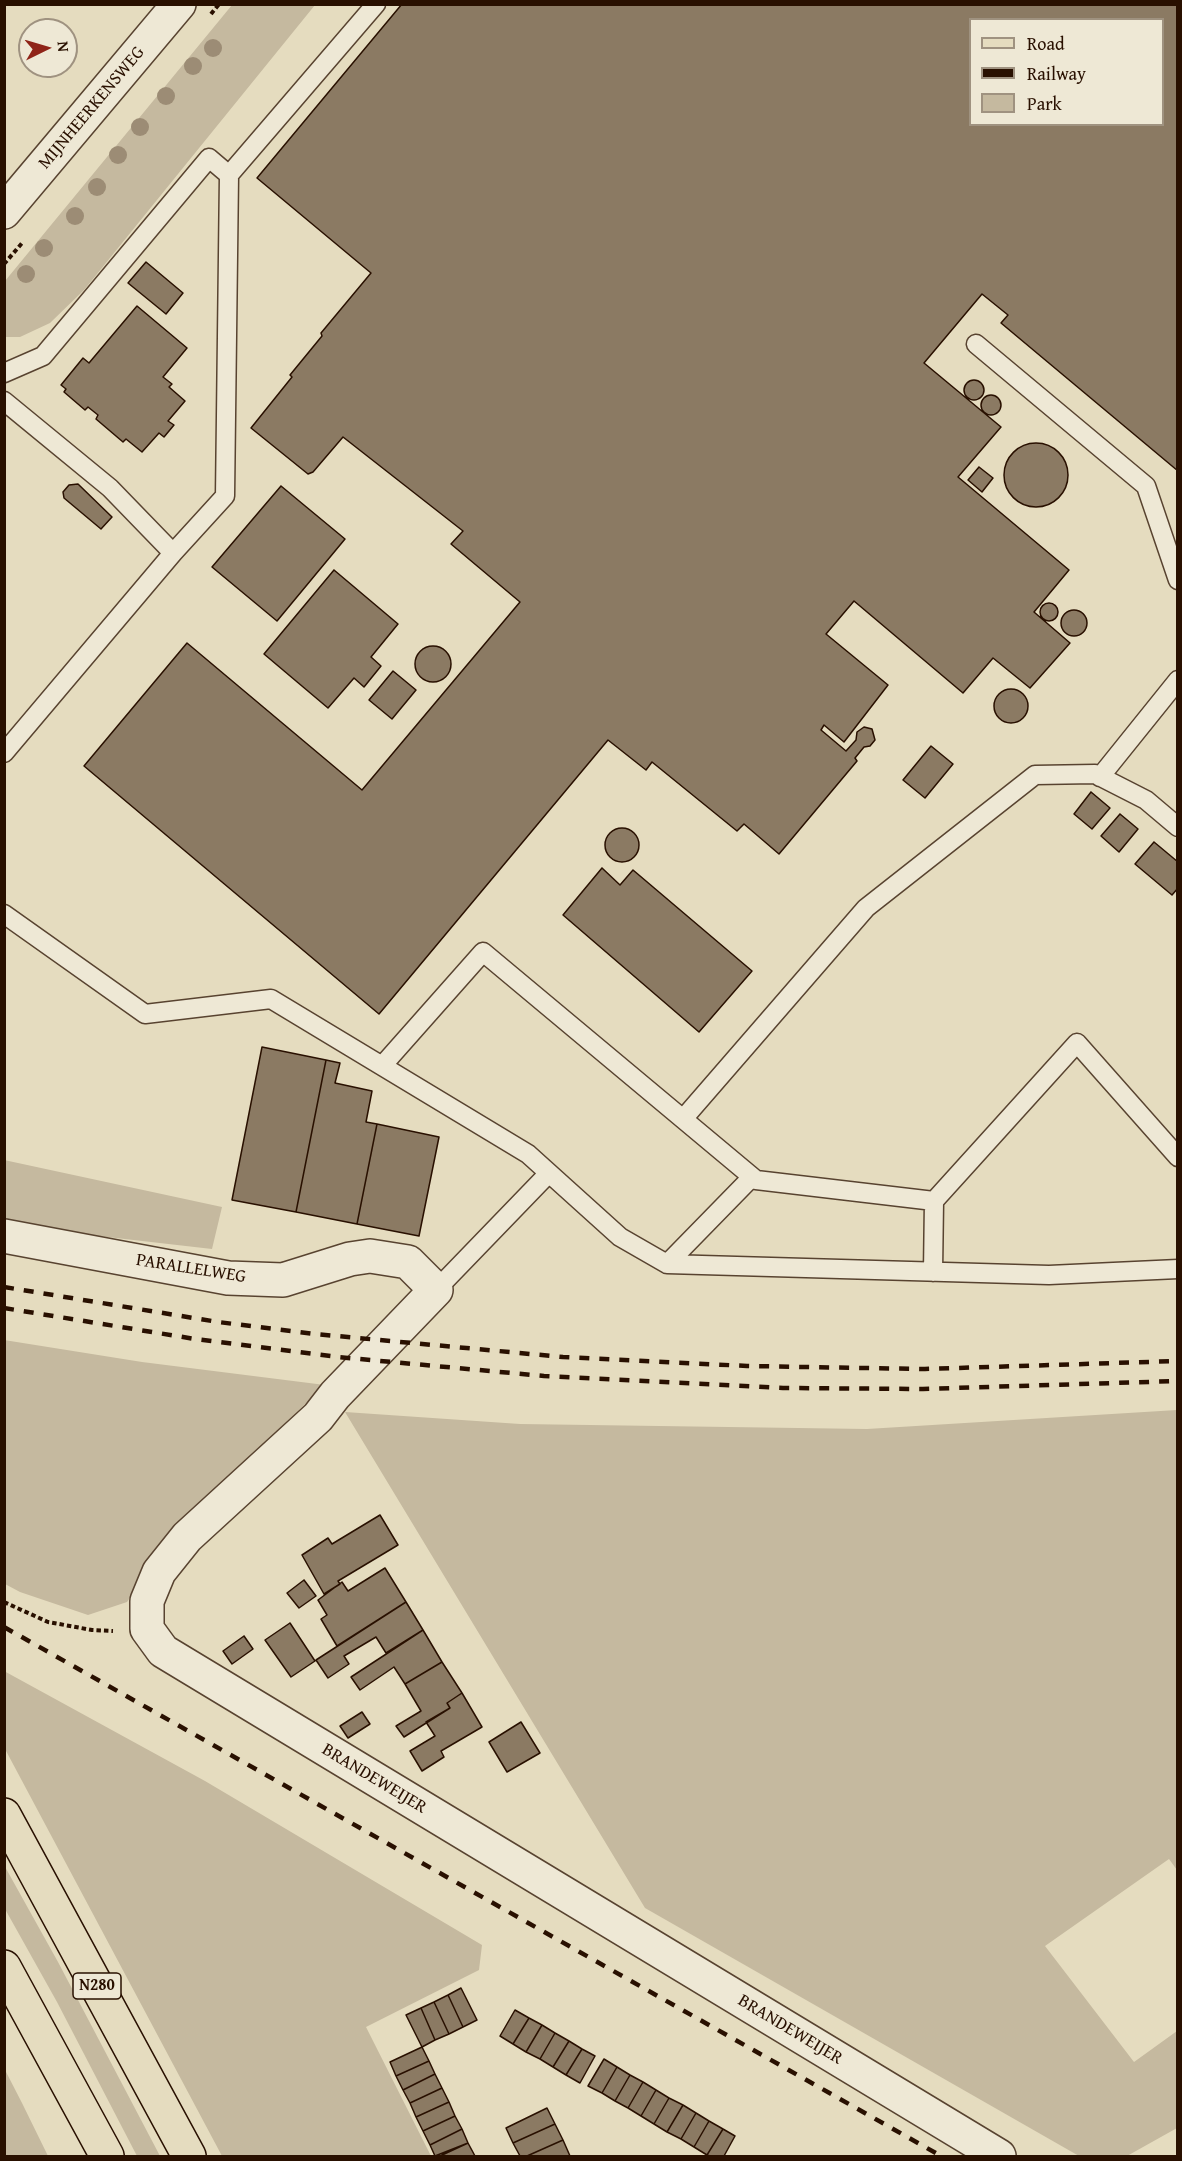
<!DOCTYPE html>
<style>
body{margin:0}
#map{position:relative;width:1182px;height:2161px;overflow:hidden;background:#e5dcbf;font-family:"Gentium Book Plus",serif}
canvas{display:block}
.frame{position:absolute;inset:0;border:6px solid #291000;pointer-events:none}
.legend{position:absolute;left:969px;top:18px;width:195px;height:108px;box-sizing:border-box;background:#eee8d5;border:2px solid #9f9280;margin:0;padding:8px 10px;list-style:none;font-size:18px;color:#291000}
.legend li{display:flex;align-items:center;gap:12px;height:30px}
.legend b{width:30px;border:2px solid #9f9280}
.north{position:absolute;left:18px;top:18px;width:60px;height:60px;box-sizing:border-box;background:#eee8d5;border:2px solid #9f9280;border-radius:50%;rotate:85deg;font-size:16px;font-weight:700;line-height:24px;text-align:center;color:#291000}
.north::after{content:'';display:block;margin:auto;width:21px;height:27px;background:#8f2418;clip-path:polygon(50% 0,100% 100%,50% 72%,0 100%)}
</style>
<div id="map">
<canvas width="1182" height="2161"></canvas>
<div class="frame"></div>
<ul class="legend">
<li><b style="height:8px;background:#e5dcbf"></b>Road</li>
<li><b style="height:8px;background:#291000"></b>Railway</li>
<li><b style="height:16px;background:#c5b99f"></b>Park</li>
</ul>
<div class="north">N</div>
</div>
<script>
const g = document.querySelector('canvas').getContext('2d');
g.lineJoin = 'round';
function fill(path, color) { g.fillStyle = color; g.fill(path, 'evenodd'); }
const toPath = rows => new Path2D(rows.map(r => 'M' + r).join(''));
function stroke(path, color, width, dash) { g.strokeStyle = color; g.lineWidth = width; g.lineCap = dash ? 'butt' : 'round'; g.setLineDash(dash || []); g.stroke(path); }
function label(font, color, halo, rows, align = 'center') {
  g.font = font + ' "Gentium Book Plus",serif'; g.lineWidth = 6; g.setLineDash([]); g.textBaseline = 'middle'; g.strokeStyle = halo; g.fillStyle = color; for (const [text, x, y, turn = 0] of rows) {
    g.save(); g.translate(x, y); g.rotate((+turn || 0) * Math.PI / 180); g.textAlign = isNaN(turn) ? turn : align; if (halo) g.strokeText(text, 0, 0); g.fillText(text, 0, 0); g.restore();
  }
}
fill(toPath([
 [232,5,315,5,84,290,50,323,20,337,5,337,5,281],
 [4,1160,222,1207,212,1249,90,1235,5,1221],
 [4,1340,142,1362,325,1385,182,1521,127,1602,88,1615,20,1592,5,1584],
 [1177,1410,1177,1870,1169,1859,1045,1946,1134,2062,1177,2031,1177,2128,1127,2156,1079,2156,645,1908,345,1412,520,1424,867,1429],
 [4,1671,205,1781,482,1945,479,1970,366,2027,431,2156,222,2156,5,1749],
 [4,1865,58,1962,160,2156,137,2156,57,2002,5,1909],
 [4,2068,22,2103,48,2156,5,2156]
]), '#c5b99f');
const building = toPath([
 [402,4,1178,4,1178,471,1001,323,1008,315,982,294,924,363,1001,427,958,477,1069,570,1034,612,1070,643,1030,688,993,658,963,693,854,601,826,634,888,685,844,742,824,725,821,730,846,751,856,740,857,732,864,727,872,729,875,740,870,746,864,747,855,758,857,761,779,854,744,824,737,831,652,762,646,770,608,740,379,1014,84,766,187,643,362,790,520,602,451,544,463,531,343,437,313,472,308,474,251,428,292,377,290,375,322,336,321,333,371,273,257,178,402,4],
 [970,20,1162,20,1162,124,970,124,970,20],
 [146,262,183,293,166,314,128,283,146,262],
 [137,306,187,348,163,377,172,384,169,387,185,401,168,421,174,425,164,437,159,433,142,452,126,439,123,442,96,419,98,415,88,407,85,410,64,392,66,389,61,385,83,358,89,363,137,306],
 '964 390a10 10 0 1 1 20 0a10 10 0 1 1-20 0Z',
 '981 405a10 10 0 1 1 20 0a10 10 0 1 1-20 0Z',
 '1004 475a32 32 0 1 1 64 0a32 32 0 1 1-64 0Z',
 [979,467,993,478,982,492,968,480,979,467],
 [78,484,112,517,101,529,64,498,63,492,69,485,78,484],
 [281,486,345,539,277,621,212,567,281,486],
 [334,570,398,624,371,657,381,666,364,687,354,678,328,708,264,654,334,570],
 '1040 612a9 9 0 1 1 18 0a9 9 0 1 1-18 0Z',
 '1061 623a13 13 0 1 1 26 0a13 13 0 1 1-26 0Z',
 '415 664a18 18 0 1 1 36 0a18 18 0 1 1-36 0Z',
 [393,671,416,690,392,719,369,700,393,671],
 '994 706a17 17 0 1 1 34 0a17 17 0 1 1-34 0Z',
 [931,746,953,764,925,798,903,780,931,746],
 [1091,792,1110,808,1092,829,1074,814,1091,792],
 [1120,814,1138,829,1119,852,1101,836,1120,814],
 '605 845a17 17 0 1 1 34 0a17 17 0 1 1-34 0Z',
 [1154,842,1178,862,1178,888,1172,895,1135,864,1154,842],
 [602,868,620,885,633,870,752,971,699,1032,563,915,602,868],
 [262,1047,326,1060,296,1212,232,1200,262,1047],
 [326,1060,340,1063,335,1083,372,1091,366,1122,377,1124,357,1224,296,1212,326,1060],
 [377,1124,439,1137,419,1236,357,1224,377,1124],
 [380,1515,398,1545,338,1581,340,1584,324,1594,302,1555,328,1538,332,1544,380,1515],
 [385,1568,406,1602,337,1646,321,1619,327,1615,318,1600,342,1582,348,1591,385,1568],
 [304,1580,316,1596,299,1608,287,1593,304,1580],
 [406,1602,423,1630,386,1653,376,1637,344,1656,349,1664,328,1678,316,1660,406,1602],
 [290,1623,315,1661,291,1677,265,1640,290,1623],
 [423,1630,442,1662,405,1684,394,1667,360,1690,351,1677,423,1630],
 [244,1636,253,1649,232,1664,223,1651,244,1636],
 [442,1662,462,1693,447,1703,450,1708,404,1737,396,1726,421,1711,405,1684,442,1662],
 [462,1693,482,1727,441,1751,444,1757,422,1771,410,1751,435,1736,426,1722,450,1708,447,1703,462,1693],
 [362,1712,370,1724,348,1738,340,1726,362,1712],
 [521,1722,540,1753,507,1772,489,1742,521,1722],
 [461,1988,477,2020,463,2027,448,1995,461,1988],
 [448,1995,463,2027,449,2034,434,2002,448,1995],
 [434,2002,449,2034,435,2040,421,2008,434,2002],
 [421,2008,435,2040,422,2047,406,2015,421,2008],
 [515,2010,529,2018,513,2044,500,2036,515,2010],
 [529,2018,542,2025,526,2052,513,2044,529,2018],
 [542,2025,555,2033,540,2059,526,2052,542,2025],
 [555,2033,569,2041,553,2067,540,2059,555,2033],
 [569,2041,582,2049,566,2075,553,2067,569,2041],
 [422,2047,429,2061,396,2076,390,2062,422,2047],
 [582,2049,595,2056,580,2083,566,2075,582,2049],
 [604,2059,617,2067,602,2093,588,2086,604,2059],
 [429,2061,435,2074,403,2090,396,2076,429,2061],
 [617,2067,630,2075,615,2101,602,2093,617,2067],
 [435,2074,442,2088,410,2103,403,2090,435,2074],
 [630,2075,643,2082,628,2108,615,2101,630,2075],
 [643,2082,656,2090,641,2116,628,2108,643,2082],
 [442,2088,449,2102,416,2117,410,2103,442,2088],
 [656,2090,669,2098,654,2124,641,2116,656,2090],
 [669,2098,683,2105,667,2132,654,2124,669,2098],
 [449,2102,455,2116,423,2131,416,2117,449,2102],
 [683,2105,696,2113,681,2139,667,2132,683,2105],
 [547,2108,555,2124,513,2143,506,2128,547,2108],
 [696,2113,709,2121,694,2147,681,2139,696,2113],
 [455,2116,462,2129,430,2145,423,2131,455,2116],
 [709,2121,723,2129,707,2155,694,2147,709,2121],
 [555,2124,563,2140,527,2156,520,2156,513,2143,555,2124],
 [462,2129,468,2143,435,2156,430,2145,462,2129],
 [723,2129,735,2136,724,2156,710,2156,707,2155,723,2129],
 [563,2140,570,2156,527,2156,563,2140],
 [468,2143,475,2156,440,2156,468,2143]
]);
fill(building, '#8b7a63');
stroke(building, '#291000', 1.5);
const lane = toPath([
 [976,344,1146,486,1178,580],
 [4,373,43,356,209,158,229,175],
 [4,401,110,488,173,553],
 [4,753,173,553,225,496,229,175,376,4],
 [1100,777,1178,680],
 [4,914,145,1014,271,999,528,1154,620,1237,667,1264,1049,1275,1178,1269],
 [382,1066,483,952,756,1180,934,1201],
 [683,1119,866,908,1035,775,1095,774,1146,800,1178,827],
 [667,1264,752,1177],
 [933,1272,934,1201,1077,1043,1178,1157],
 [436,1290,549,1173]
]);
const street = toPath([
 [4,212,179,4],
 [4,1236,228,1278,283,1280,350,1259,370,1256,408,1262,436,1290,335,1395,318,1417,187,1537,159,1572,147,1601,147,1629,163,1651,999,2156]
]);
const primary = toPath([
 [4,1815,189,2156],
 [4,1967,107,2156]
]);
stroke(lane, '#584330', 21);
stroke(street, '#584330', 36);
stroke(primary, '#291000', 36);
stroke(toPath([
 [211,14,219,4],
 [4,264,23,242],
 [4,1602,48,1622,92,1630,113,1631]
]), '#291000', 4, [4.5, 3]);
stroke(lane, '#eee8d5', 18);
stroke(street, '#eee8d5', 33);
stroke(primary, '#e5dcbf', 33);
stroke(toPath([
 [4,1287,218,1322,315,1334,563,1357,747,1366,925,1369,1178,1361],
 [4,1308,195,1339,338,1357,544,1376,783,1388,923,1389,1178,1381],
 [4,1627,941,2156]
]), '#291000', 4.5, [10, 10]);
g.fillStyle = '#9c8c75';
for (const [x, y] of [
 [213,48],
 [193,66],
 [166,96],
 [140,127],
 [118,155],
 [97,187],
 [75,216],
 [44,248],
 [26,274]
]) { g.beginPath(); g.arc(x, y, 9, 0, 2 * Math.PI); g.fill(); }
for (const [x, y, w] of [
 [97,1986,48]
]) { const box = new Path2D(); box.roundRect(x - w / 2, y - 13, w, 26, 4.5); g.fillStyle = '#eee8d5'; g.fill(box); stroke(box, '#291000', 1.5); }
label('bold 16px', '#291000', null, [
 ["N280",97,1986]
]);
label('18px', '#291000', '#eee8d5', [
 ["MIJNHEERKENSWEG",92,108,-50],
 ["PARALLELWEG",191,1269,9],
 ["BRANDEWEIJER",374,1779,31],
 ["BRANDEWEIJER",790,2030,31]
]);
</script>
